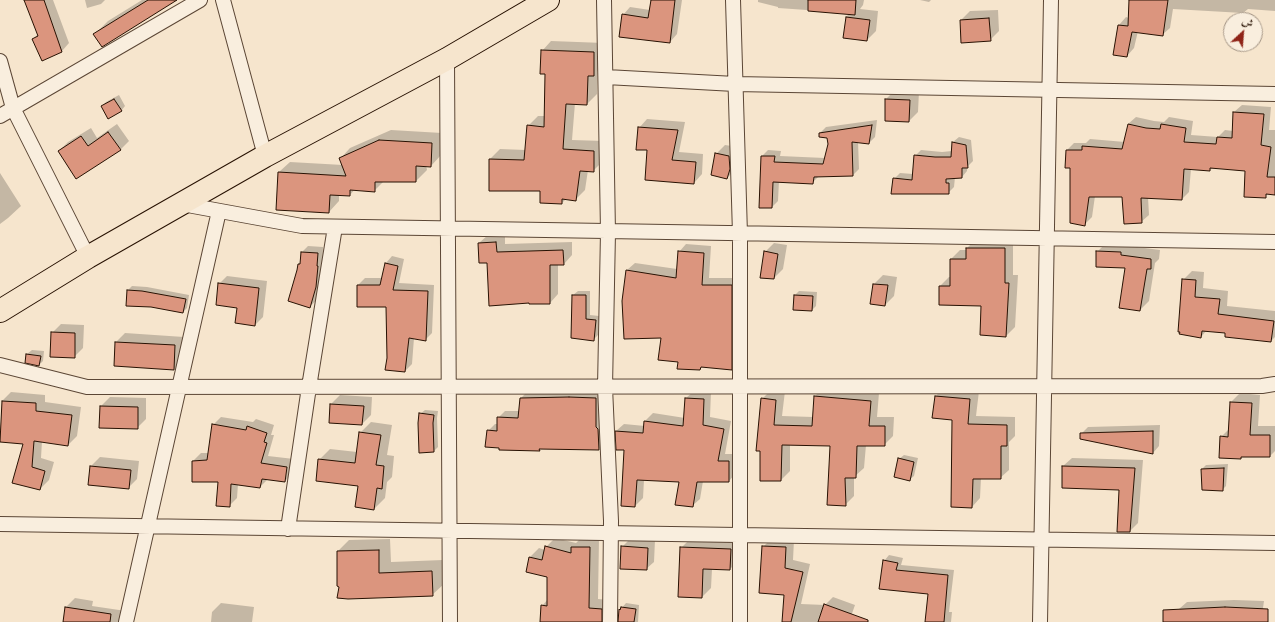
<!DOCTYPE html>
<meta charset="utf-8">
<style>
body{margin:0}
#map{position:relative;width:1275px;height:622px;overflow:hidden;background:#f6e5cd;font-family:"EB Garamond",Amiri,serif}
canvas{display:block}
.north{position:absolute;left:1223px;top:12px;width:40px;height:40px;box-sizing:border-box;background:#f9eede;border:1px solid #a59686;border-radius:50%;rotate:26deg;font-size:11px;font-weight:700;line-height:16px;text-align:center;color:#271102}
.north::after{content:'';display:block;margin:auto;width:14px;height:18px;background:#8f2418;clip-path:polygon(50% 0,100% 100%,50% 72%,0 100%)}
</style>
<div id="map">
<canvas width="1275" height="622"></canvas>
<div class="north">ش</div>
</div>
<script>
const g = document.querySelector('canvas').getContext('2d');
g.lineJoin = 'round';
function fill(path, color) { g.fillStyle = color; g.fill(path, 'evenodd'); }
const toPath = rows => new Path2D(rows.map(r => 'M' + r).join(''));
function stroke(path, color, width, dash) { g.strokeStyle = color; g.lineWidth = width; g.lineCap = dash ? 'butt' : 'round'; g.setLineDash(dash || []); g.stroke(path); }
fill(toPath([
 [25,0,53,0,69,43,62,51,42,59,33,39,38,34],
 [85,0,105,0,101,4,87,8],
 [142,0,175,0,95,34,108,21],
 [652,0,682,0,677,34,670,42,623,15,630,7,650,10],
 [758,0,864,0,863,5,860,9,878,11,876,31,867,40,844,37,846,17,850,13,778,8,778,7,758,2],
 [920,0,931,0,929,2],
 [1130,0,1275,0,1275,11,1248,9,1243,13,1173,9,1170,28,1162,35,1138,31,1134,48,1127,56,1119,25,1126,17,1129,18],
 [998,10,999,31,990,40,962,42,961,20,970,11],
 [551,41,604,43,603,65,597,71,597,94,587,104,575,103,572,140,604,141,603,161,593,171,588,170,585,190,575,200,566,199,562,203,490,159,500,149,526,150,528,126,538,116,545,116,546,73,542,51],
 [895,90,919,91,918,112,909,121,886,99],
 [119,95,125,106,121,111,102,106,106,102],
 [1242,105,1271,107,1269,130,1275,130,1275,194,1268,193,1265,197,1246,171,1213,168,1210,170,1191,169,1189,192,1182,199,1148,197,1149,215,1141,222,1123,196,1095,196,1092,217,1084,225,1067,150,1074,143,1086,143,1090,139,1125,142,1128,124,1136,117,1154,121,1164,122,1169,117,1193,121,1191,135,1218,137,1225,130,1233,131,1234,112],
 [647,119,685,122,679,152,703,154,702,174,694,183,648,149,639,128],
 [877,120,875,137,869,143,858,141,859,169,853,175,819,176,812,183,779,181,778,201,772,207,760,207,762,156,768,150,781,151,780,156,825,158,829,144,828,137,820,133,826,127],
 [117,124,129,141,120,150,59,151,68,142,91,128,97,138],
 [391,130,442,133,441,155,431,166,426,165,427,170,416,181,384,181,374,191,355,189,350,195,339,194,339,201,329,212,279,172,290,162,343,165,340,159,350,148],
 [959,137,971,140,973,161,967,167,967,171,962,177,955,177,954,187,948,193,894,179,900,173,913,174,915,156,921,150,942,152,952,151,953,142],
 [725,145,738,147,736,169,727,178,716,154],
 [0,173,21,206,8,218,0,224],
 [505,234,505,244,572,242,572,255,564,264,558,264,558,294,550,303,487,262,479,243,488,235],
 [976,239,1013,239,1013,275,1018,275,1015,327,1006,336,982,305,940,286,949,277,951,277,951,259,960,250,967,250,967,248],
 [774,243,787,245,783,269,774,278,765,252],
 [1106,243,1160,250,1159,259,1155,263,1149,301,1140,310,1126,267,1097,252],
 [686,244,711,246,709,278,739,278,739,362,731,369,703,366,700,369,679,361,662,337,627,270,635,263,677,269,679,252],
 [308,246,323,247,322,280,316,301,309,307,299,264,301,262,302,252],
 [392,256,404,259,399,283,434,285,432,333,425,340,414,338,412,364,405,371,388,358,387,306,358,306,358,285,365,278,382,278,386,263],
 [1192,271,1204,272,1203,288,1228,291,1227,306,1275,311,1275,337,1271,341,1226,332,1207,330,1201,337,1183,280],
 [883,275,897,277,894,296,885,305,871,303,874,284],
 [227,276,267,281,263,317,255,325,219,284],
 [132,286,147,287,189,295,187,308,183,312,128,290],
 [578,291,590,291,590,315,599,316,598,335,593,340,573,295],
 [799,291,817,292,816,306,812,310,795,295],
 [61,324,84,325,83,348,74,357,52,333],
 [125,333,184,337,183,360,174,369,116,342],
 [32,350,44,351,43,361,39,365,26,362,27,354],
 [824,387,879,393,877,417,894,417,893,436,884,445,866,445,864,468,854,477,854,496,845,505,831,445,790,444,790,471,781,480,762,399,771,390,785,391,782,416,813,417,815,396],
 [944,387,979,391,976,416,1015,417,1015,436,1009,442,1009,470,1000,478,981,478,980,498,972,507,953,419,934,417,936,396],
 [528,391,603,392,606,442,599,449,542,448,539,450,488,431,495,424,498,424,498,418,505,411,520,411,521,398],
 [694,391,711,392,710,417,731,421,725,454,736,454,736,473,729,481,703,481,700,499,692,506,680,481,644,480,643,498,635,506,625,450,616,431,624,424,645,426,645,421,653,413,685,418,686,398],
 [11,392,45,395,45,402,81,407,77,436,68,445,42,441,41,458,54,462,49,480,40,489,14,482,24,443,0,441,2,401],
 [1240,393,1260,395,1258,426,1275,426,1275,451,1270,456,1243,456,1241,458,1221,437,1230,428,1231,402],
 [340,395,372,397,371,415,362,424,330,422,331,404],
 [110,397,146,398,146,419,137,428,101,406],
 [425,410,438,411,437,418,438,447,434,451,420,414],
 [221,417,253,422,256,419,274,425,271,435,274,435,268,456,294,459,293,473,285,481,268,479,260,487,238,484,237,498,229,506,219,481,193,461,201,453,209,453,213,425],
 [371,422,392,425,387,455,394,456,392,477,387,482,385,498,374,509,359,485,319,460,330,449,357,452,360,433],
 [1160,425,1159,446,1153,453,1081,434,1088,427],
 [904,455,918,458,914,476,909,480,899,459],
 [100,457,139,461,137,479,128,488,91,466],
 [1072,458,1143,460,1138,523,1130,531,1120,489,1063,487,1063,466],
 [1228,464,1226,486,1222,490,1202,469,1206,465],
 [555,538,576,543,581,538,599,539,598,599,610,600,606,622,541,622,542,606,548,599,548,576,530,557,539,548,545,550,546,547],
 [390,539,391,562,443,560,444,584,432,595,340,586,338,551,349,540],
 [630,539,655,540,654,562,646,569,622,547],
 [690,539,739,540,739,560,730,569,712,569,711,588,702,597,681,548],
 [771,539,794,540,793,560,810,564,801,604,825,605,833,597,855,605,849,622,783,622,785,594,763,547],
 [889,555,903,558,901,565,954,570,949,612,952,612,951,622,926,622,929,593,881,588,884,561],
 [75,598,93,601,92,606,126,611,125,622,63,622,66,607],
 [1234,600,1264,601,1261,622,1179,622,1179,609,1187,602],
 [221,603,254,607,252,622,211,622,212,612],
 [626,603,639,605,638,622,619,622,620,610]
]), '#0003');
const building = toPath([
 [24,0,44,0,62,52,42,61,32,39,38,36,24,0],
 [148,0,177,0,102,47,93,34,148,0],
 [651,0,675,0,670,43,619,37,622,14,648,18,651,0],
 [808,0,856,0,855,15,808,11,808,0],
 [1129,0,1168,0,1163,36,1132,32,1127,57,1113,55,1118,25,1128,26,1129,0],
 [846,17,870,20,867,41,843,38,846,17],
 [989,18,991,41,961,43,960,20,989,18],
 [541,50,594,52,594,76,588,76,587,105,566,104,563,149,594,151,594,172,580,171,576,201,562,199,562,204,540,203,540,191,489,191,489,159,524,160,527,125,544,127,545,74,540,74,541,50],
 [114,99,122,111,108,119,101,106,114,99],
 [885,99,910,100,909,122,885,121,885,99],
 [1233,112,1264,114,1261,145,1271,147,1267,177,1275,177,1275,195,1266,194,1266,198,1244,197,1245,171,1210,168,1210,171,1184,169,1182,200,1141,198,1142,223,1124,224,1122,197,1089,197,1085,226,1070,223,1070,168,1065,168,1066,150,1082,150,1082,146,1122,149,1128,124,1146,128,1160,129,1161,124,1186,128,1184,142,1216,144,1217,137,1232,138,1233,112],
 [872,125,869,144,852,142,853,176,814,177,813,184,773,182,772,208,759,208,761,156,775,156,774,162,823,164,828,144,827,138,819,137,819,133,872,125],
 [638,127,678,130,672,160,696,162,694,184,645,180,647,150,636,150,638,127],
 [108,132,121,150,76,179,58,151,81,136,88,146,108,132],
 [379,140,432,143,431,167,416,166,416,182,375,182,375,192,350,190,350,196,330,195,329,213,276,210,278,172,346,176,339,158,379,140],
 [952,142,966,145,968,168,962,168,962,178,946,179,946,183,949,183,949,194,891,194,893,178,912,180,914,155,935,157,951,157,952,142],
 [715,153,729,156,730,169,727,179,711,175,715,153],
 [496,242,497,252,563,250,564,265,550,265,550,304,529,304,529,303,489,306,487,263,479,263,478,243,496,242],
 [966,248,1005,248,1005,283,1009,283,1006,337,980,335,981,306,939,305,939,286,950,286,950,259,966,259,966,248],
 [678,251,704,253,702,285,732,285,732,370,701,367,700,370,677,369,678,362,658,360,661,338,624,339,622,301,626,270,676,278,678,251],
 [764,251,778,254,774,279,760,278,764,251],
 [1096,251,1121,252,1121,255,1151,259,1151,269,1147,269,1140,311,1119,308,1125,268,1096,267,1096,251],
 [301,252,318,253,317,266,318,266,316,287,310,308,288,301,297,270,298,264,300,264,301,252],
 [385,263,398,266,393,290,428,291,426,341,409,338,405,372,385,370,387,358,386,307,357,307,357,285,380,285,385,263],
 [1182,279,1196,280,1195,297,1220,299,1218,314,1274,321,1271,342,1225,337,1225,333,1202,331,1201,338,1179,334,1180,332,1178,332,1182,279],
 [218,283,259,288,255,326,235,323,237,308,216,305,218,283],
 [873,284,888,285,885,306,870,304,873,284],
 [127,290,142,291,186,299,183,313,151,307,126,306,127,290],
 [572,295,586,295,586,319,596,320,594,341,571,338,572,295],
 [794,295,813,296,812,311,793,310,794,295],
 [51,332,75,333,75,358,50,357,51,332],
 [115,342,175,345,174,370,114,366,115,342],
 [26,354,41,356,39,366,25,363,26,354],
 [814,396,871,401,869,426,885,426,885,446,857,446,856,478,845,478,846,506,827,505,830,446,782,445,781,481,760,481,760,451,756,451,761,398,776,400,774,425,812,426,814,396],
 [935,396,970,399,968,424,1007,425,1007,446,1001,446,1001,479,973,479,972,508,951,507,952,420,932,418,935,396],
 [569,397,596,398,596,427,598,429,599,450,539,449,540,451,499,450,499,448,485,447,487,430,497,431,497,417,518,418,520,398,569,397],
 [685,398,704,399,703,425,724,429,718,461,729,461,729,482,697,482,693,507,675,505,679,482,637,480,635,507,621,506,624,450,616,450,615,431,643,433,644,421,683,426,685,398],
 [2,401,36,403,36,411,72,415,68,446,34,441,32,467,45,471,40,490,12,483,23,444,0,442,2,401],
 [1230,402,1252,403,1250,435,1270,435,1270,457,1241,457,1241,459,1219,458,1220,436,1228,437,1230,402],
 [330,404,364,406,362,425,329,423,330,404],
 [100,406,138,407,138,429,99,428,100,406],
 [419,413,434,415,433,423,434,452,419,453,418,423,419,413],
 [212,424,246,430,247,426,267,433,264,442,267,443,261,463,287,467,285,482,262,479,260,488,231,484,230,507,216,506,218,482,192,482,192,461,207,460,212,424],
 [1153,431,1153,454,1080,439,1080,433,1153,431],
 [359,432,381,435,376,465,384,466,382,489,377,488,374,510,355,507,358,486,316,481,318,459,355,463,359,432],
 [898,458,914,462,910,481,894,477,898,458],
 [90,466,131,470,129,489,88,485,90,466],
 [1062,466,1135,468,1130,532,1117,532,1119,490,1062,488,1062,466],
 [1224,468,1223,491,1202,490,1201,469,1224,468],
 [545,546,571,553,571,547,590,547,589,608,602,609,602,622,540,622,541,605,547,606,547,577,526,572,529,557,542,560,545,546],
 [621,546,648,548,647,570,620,569,621,546],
 [762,546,786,547,785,568,803,572,791,622,782,622,784,595,759,593,762,546],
 [680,547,731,549,730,570,703,569,702,598,678,597,680,547],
 [379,550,379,573,432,571,433,596,348,599,337,598,339,587,337,586,337,551,379,550],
 [883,560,898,563,896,570,948,575,944,622,925,622,928,594,879,589,883,560],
 [824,604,868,620,868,622,818,622,824,604],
 [65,607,111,614,110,622,63,622,65,607],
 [621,607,636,609,634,622,618,622,619,609,620,610,621,607],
 [1225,607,1268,609,1268,622,1163,622,1163,610,1225,607]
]);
fill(building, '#db957e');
stroke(building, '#271102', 1);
const minor = toPath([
 [223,0,265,156],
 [604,0,608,232,605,387,611,521,610,622],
 [733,0,740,234,740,622],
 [447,59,450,622],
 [0,61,13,108,88,257],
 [606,77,735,84,1275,94],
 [0,116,200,0],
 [182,204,302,226,1275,242],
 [0,365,87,387,1262,386,1275,384],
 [0,524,1275,543],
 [288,529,309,387,335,227],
 [126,622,219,211],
 [1040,622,1051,0]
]);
const primary = toPath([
 [0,311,88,257,265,156,447,59,548,0]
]);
stroke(minor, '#5b4635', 16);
stroke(primary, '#271102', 24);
stroke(minor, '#f9eede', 14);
stroke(primary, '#f6e5cd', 22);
</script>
